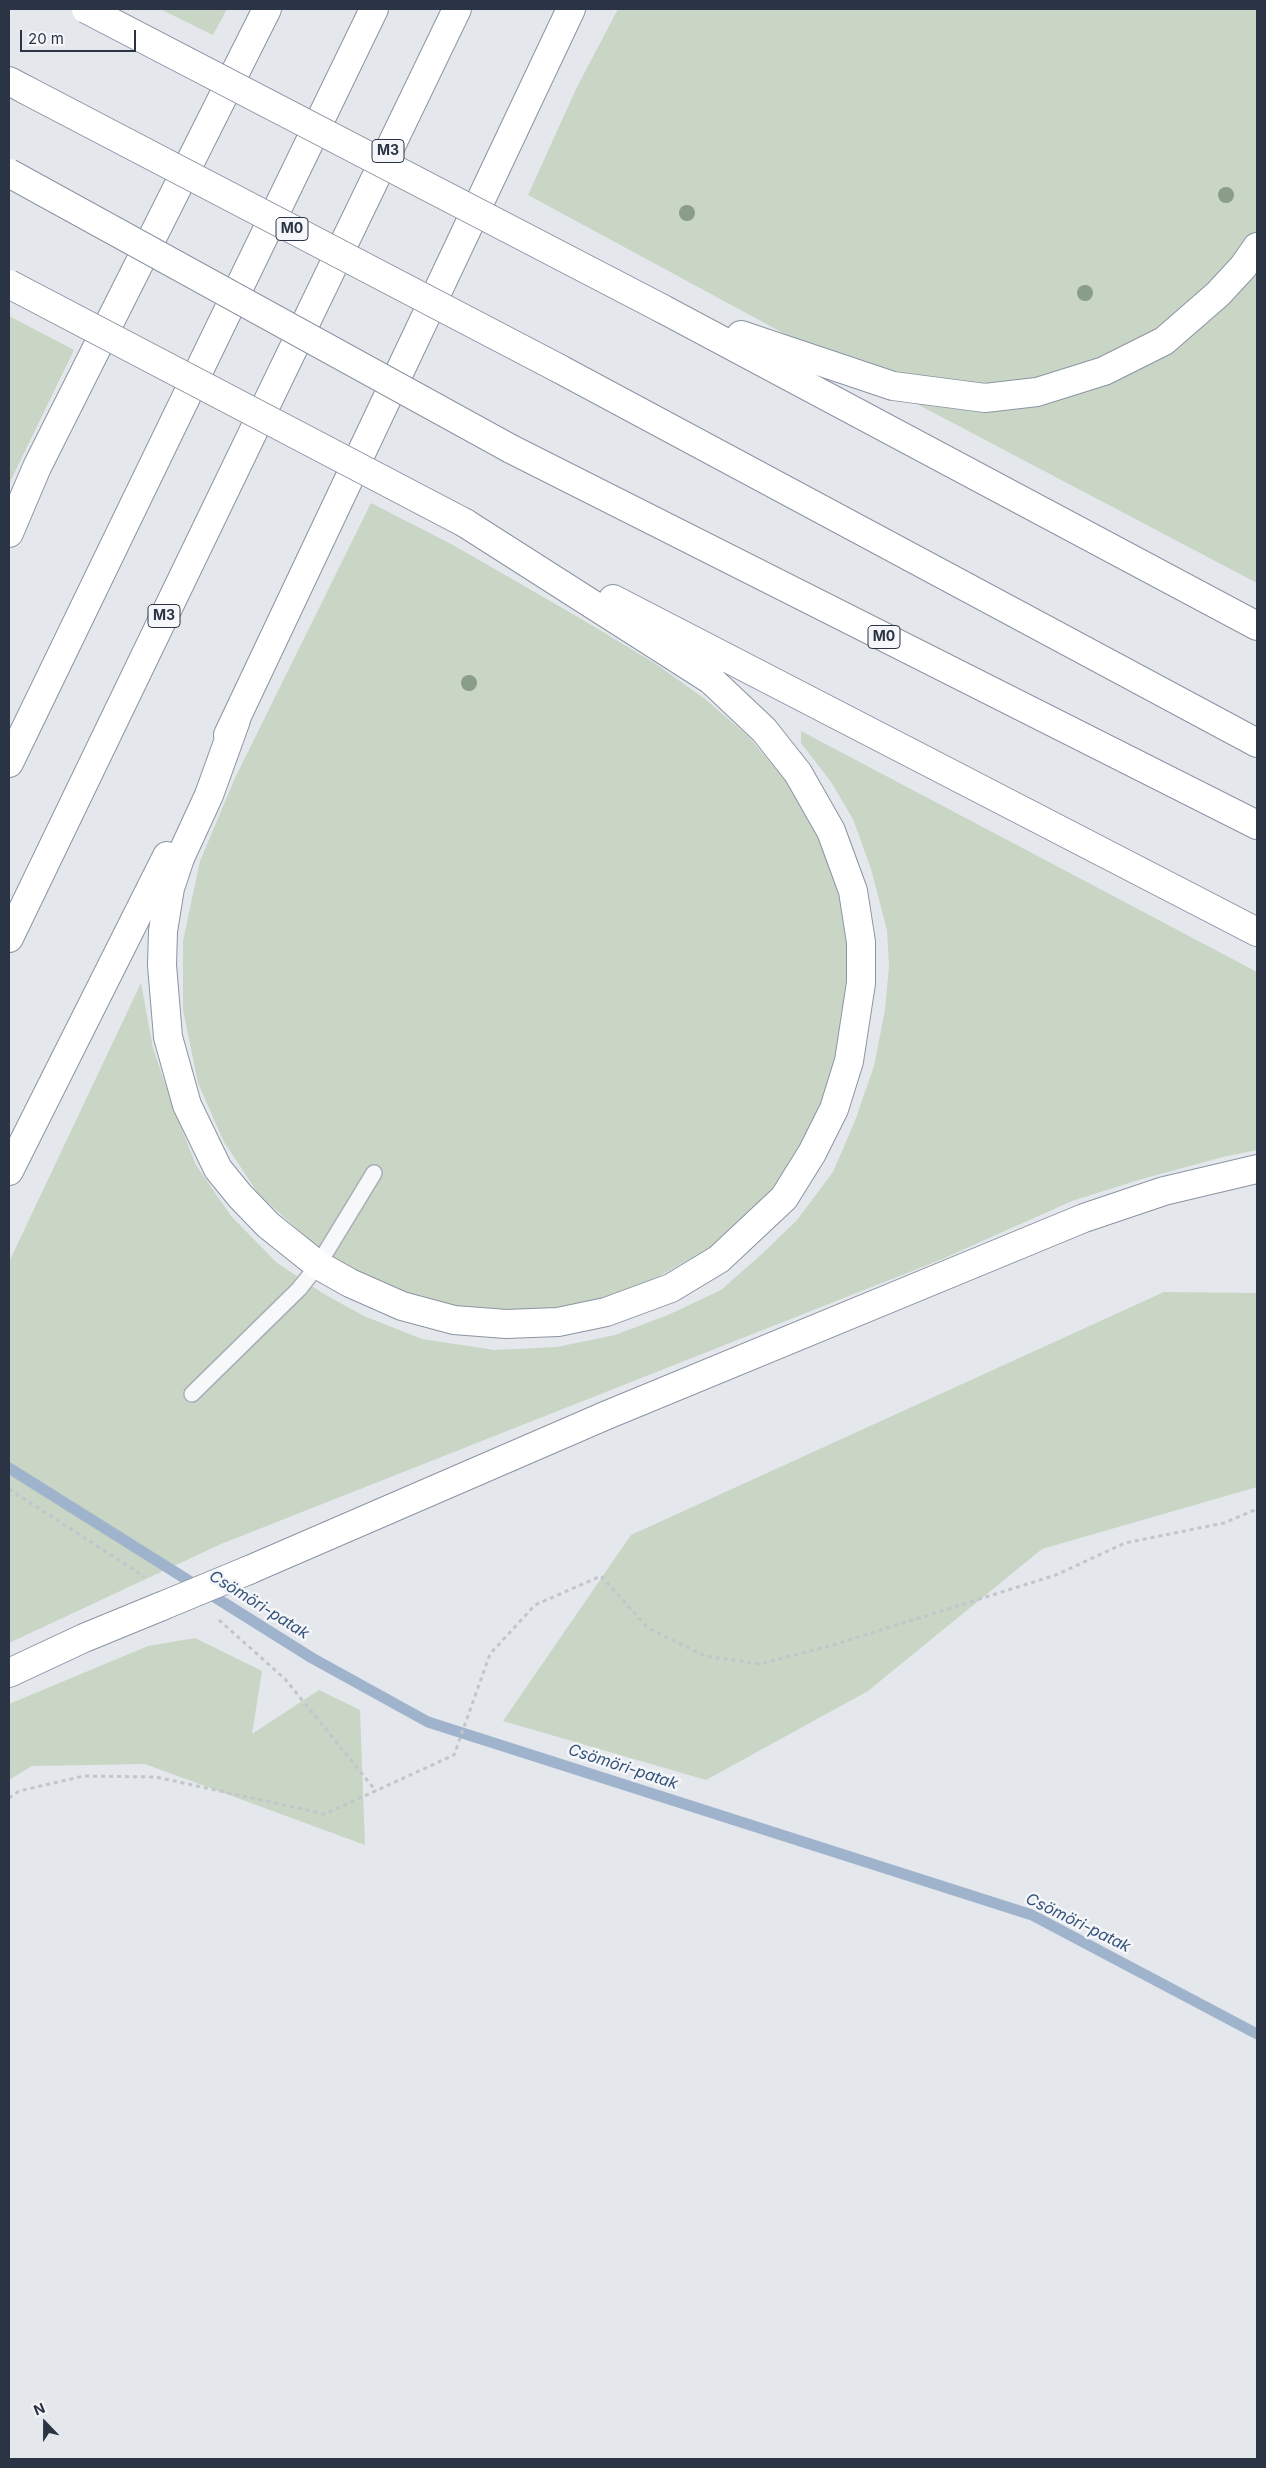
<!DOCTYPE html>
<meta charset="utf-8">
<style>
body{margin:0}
#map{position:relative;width:1266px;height:2468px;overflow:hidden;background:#e4e7ec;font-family:Inter,sans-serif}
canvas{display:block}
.frame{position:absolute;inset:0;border:10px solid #2b3445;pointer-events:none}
.north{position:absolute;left:20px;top:2398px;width:50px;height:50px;-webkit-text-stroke:4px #f4f6f9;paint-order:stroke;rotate:338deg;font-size:14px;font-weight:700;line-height:20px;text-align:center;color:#2b3445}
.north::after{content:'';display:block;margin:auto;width:18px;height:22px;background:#2b3445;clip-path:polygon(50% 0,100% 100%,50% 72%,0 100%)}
.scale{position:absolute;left:20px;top:30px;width:116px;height:22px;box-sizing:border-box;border:2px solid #2b3445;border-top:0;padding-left:6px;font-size:15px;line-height:18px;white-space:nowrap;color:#2b3445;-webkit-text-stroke:4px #f4f6f9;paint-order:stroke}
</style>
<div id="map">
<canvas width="1266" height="2468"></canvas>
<div class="frame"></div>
<div class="north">N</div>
<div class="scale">20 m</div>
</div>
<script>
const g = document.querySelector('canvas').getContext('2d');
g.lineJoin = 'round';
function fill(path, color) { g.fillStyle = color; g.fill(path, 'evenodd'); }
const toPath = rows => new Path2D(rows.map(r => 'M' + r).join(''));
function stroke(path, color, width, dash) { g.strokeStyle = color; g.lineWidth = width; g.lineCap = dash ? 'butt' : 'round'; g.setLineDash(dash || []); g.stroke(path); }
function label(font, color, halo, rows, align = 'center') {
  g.font = font + ' Inter,sans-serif'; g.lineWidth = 5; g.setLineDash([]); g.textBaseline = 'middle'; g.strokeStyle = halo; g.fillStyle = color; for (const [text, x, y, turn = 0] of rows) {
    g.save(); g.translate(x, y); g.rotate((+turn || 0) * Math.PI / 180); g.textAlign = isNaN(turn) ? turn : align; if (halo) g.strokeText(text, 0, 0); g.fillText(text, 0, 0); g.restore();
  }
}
fill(toPath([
 [160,9,227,9,213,35],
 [618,9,1257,9,1257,583,820,353,528,195,577,87],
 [9,316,74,350,9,484],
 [371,503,453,545,578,617,656,664,705,699,748,736,785,780,812,823,832,869,846,925,851,971,850,1010,823,1112,783,1181,719,1243,632,1291,550,1312,481,1310,435,1304,387,1286,335,1262,259,1195,224,1142,198,1083,183,1010,183,941,200,861,235,778],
 [801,731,1257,972,1257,1150,1223,1157,1142,1179,1072,1201,940,1260,221,1544,9,1643,9,1262,141,983,153,1048,173,1107,196,1165,231,1216,277,1263,324,1294,364,1316,422,1339,495,1350,557,1347,615,1335,668,1315,721,1290,763,1253,797,1220,833,1172,855,1121,874,1066,885,1010,889,966,887,930,871,869,853,819,831,782,801,743],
 [1164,1292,1257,1293,1257,1487,1042,1549,868,1691,706,1780,503,1721,631,1535],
 [195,1638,262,1671,252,1734,319,1690,360,1710,365,1845,145,1764,32,1766,9,1780,9,1704,148,1646]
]), '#c9d6c5');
stroke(toPath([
 [9,1468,312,1658,428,1722,1032,1915,1257,2034]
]), '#9fb4cc', 11);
const lane = toPath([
 [192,1394,299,1289,318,1265,374,1173]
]);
const highway = toPath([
 [9,81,26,90],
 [661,308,1257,626],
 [741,335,893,386,985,398,1037,392,1104,371,1164,341,1218,294,1243,267,1257,247],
 [558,368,1257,743],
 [511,449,1257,825],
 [9,533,37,467,267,9],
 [613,599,1257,932],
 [236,720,209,795,180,858,170,888,163,931,162,965,168,1037,187,1105,218,1169,240,1196,268,1225,318,1265,350,1283,402,1306,454,1320,506,1324,558,1322,606,1312,671,1288,719,1259,784,1198,812,1153,834,1109,849,1061,861,983,861,942,853,891,831,831,798,773,764,730,711,680,465,523],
 [228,735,571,9],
 [9,763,374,9],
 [9,938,457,9],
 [9,1171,167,856],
 [249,1570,607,1415,1084,1218,1164,1191,1257,1169],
 [9,1673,84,1638,162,1606]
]);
stroke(lane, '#a9aeb7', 18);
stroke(highway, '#8b94a3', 30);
stroke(toPath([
 [9,1489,145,1577],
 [219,1620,285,1679,376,1791],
 [9,1798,19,1791,84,1776,156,1777,325,1814,454,1755,490,1654,535,1605,601,1576,648,1628,705,1656,759,1664,833,1645,1056,1575,1125,1543,1224,1523,1257,1509]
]), '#c2c5cb', 3, [4, 4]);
stroke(lane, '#f7f8fa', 15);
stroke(highway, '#fff', 28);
const highwayBridge = toPath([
 [86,9,661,308],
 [26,90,558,368],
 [9,173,511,449],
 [9,284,465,523],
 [162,1606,249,1570]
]);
stroke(highwayBridge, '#8b94a3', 30, []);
stroke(highwayBridge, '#fff', 28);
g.fillStyle = '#899d89';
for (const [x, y] of [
 [1226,195],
 [687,213],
 [1085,293],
 [469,683]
]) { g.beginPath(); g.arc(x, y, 8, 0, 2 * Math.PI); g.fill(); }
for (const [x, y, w] of [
 [388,151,32],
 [292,229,32],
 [164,616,32],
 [884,637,32]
]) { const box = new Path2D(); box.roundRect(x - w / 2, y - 11.5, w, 23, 4); g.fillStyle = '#f4f6f9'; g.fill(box); stroke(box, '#2b3445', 1); }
label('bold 14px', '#2b3445', null, [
 ["M3",388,151],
 ["M0",292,229],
 ["M3",164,616],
 ["M0",884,637]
]);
label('italic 16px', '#34527a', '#f4f6f9', [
 ["Csömöri-patak",259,1605,32],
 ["Csömöri-patak",623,1767,18],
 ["Csömöri-patak",1078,1923,26]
]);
</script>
